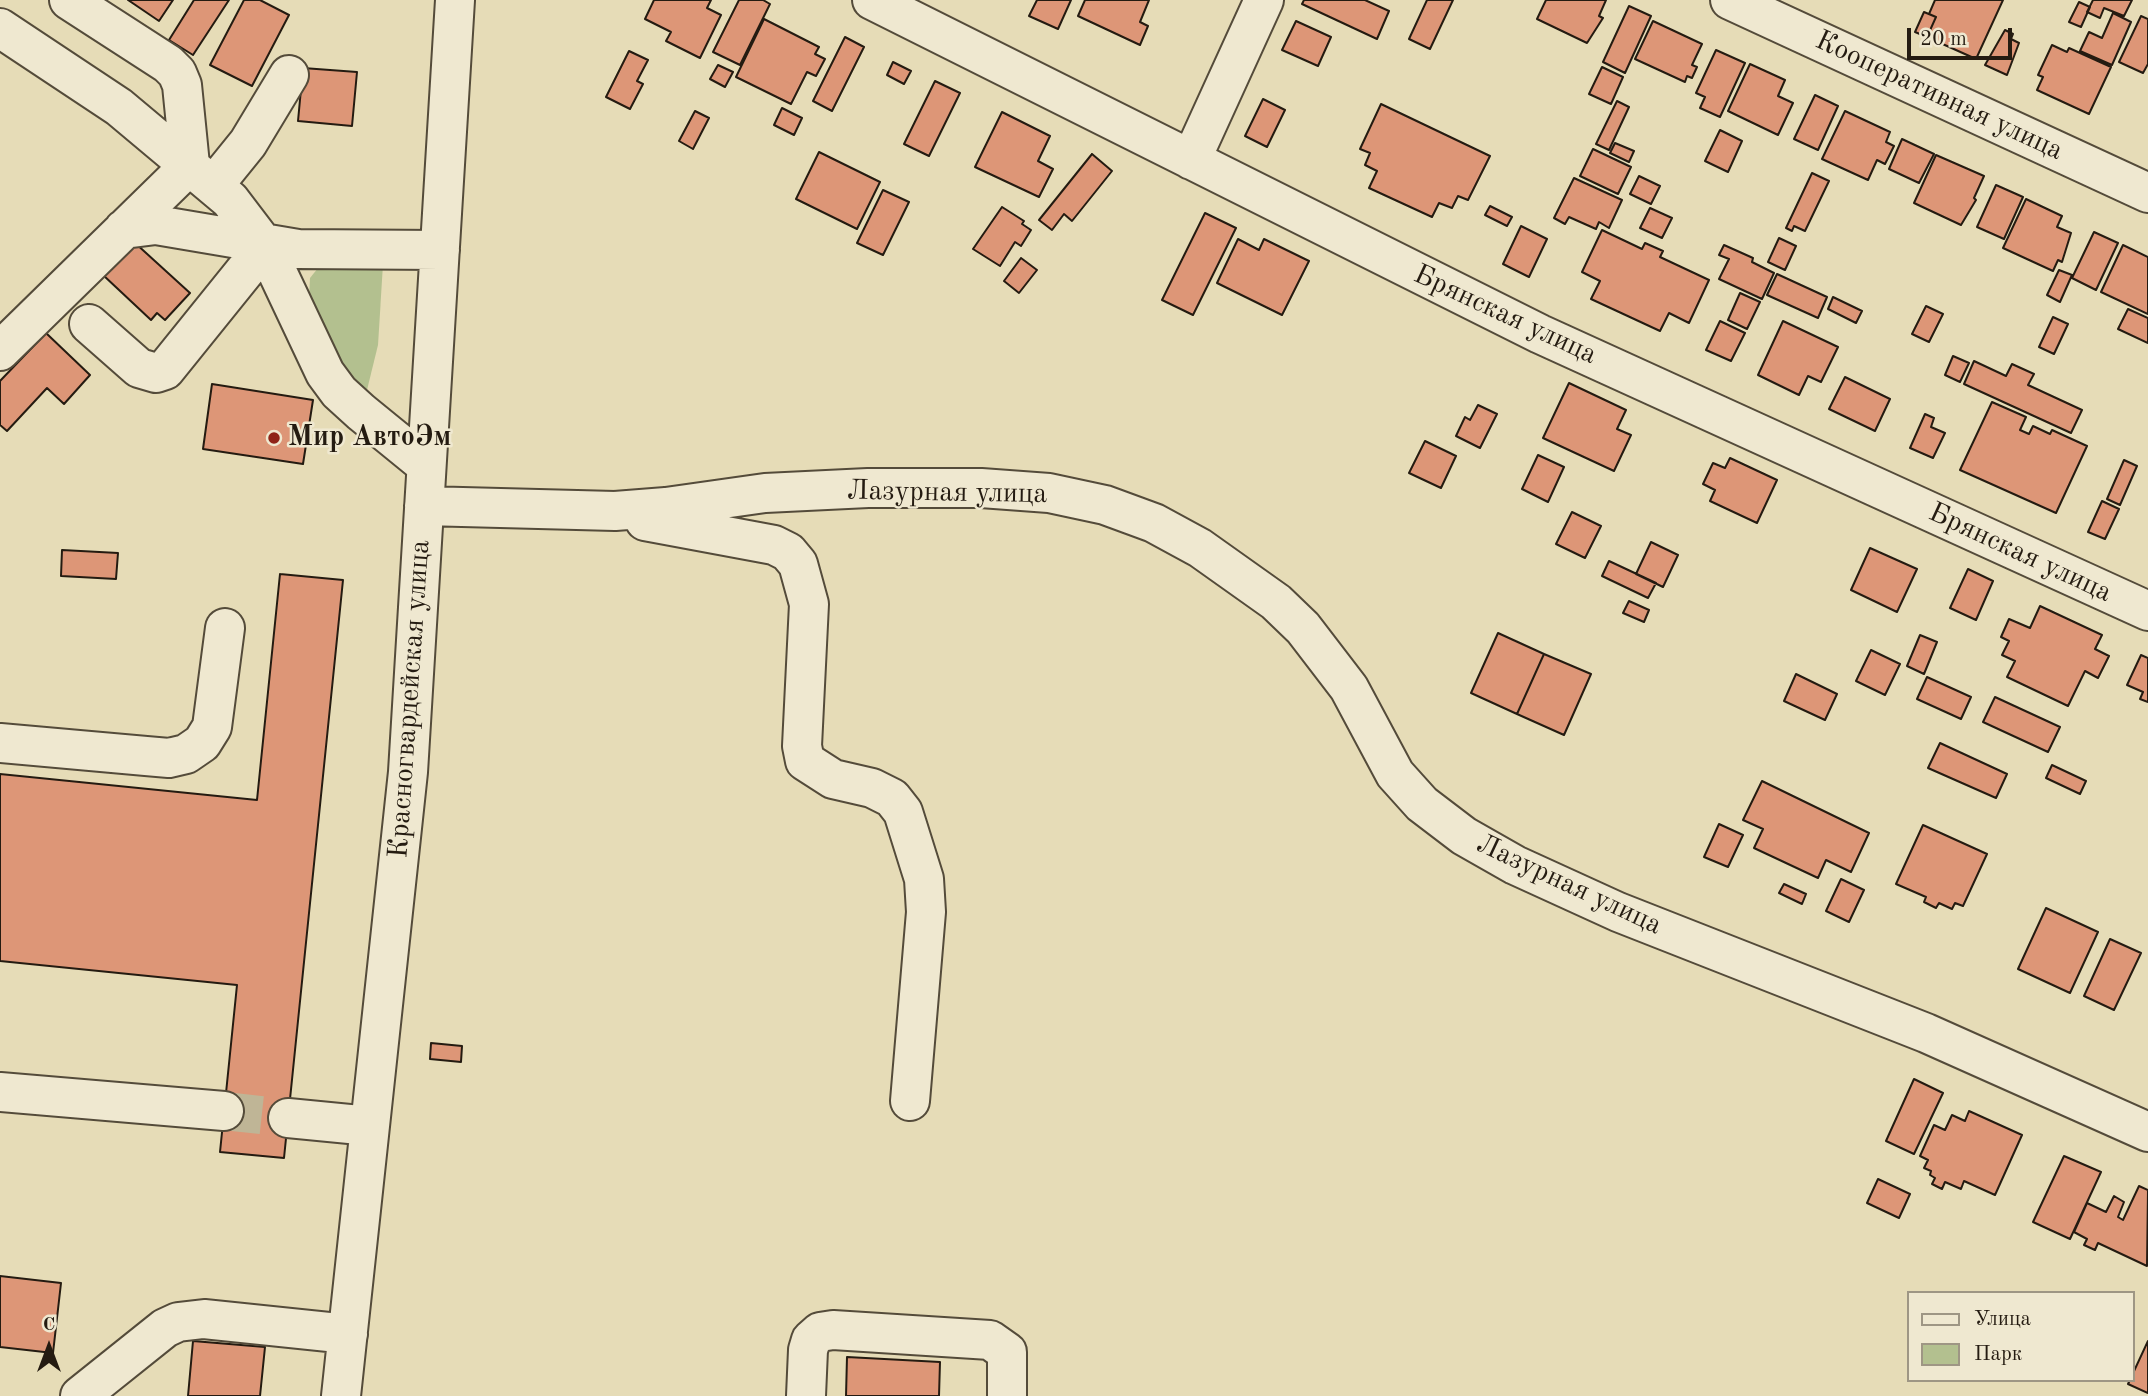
<!DOCTYPE html>
<meta charset="utf-8">
<style>
body{margin:0}
#map{position:relative;width:2148px;height:1396px;overflow:hidden;background:#e6dcb7;font-family:"Old Standard TT",serif}
canvas{display:block}
.legend{position:absolute;left:1907px;top:1291px;width:228px;height:91px;box-sizing:border-box;background:#efe8d0;border:2px solid #9e9684;margin:0;padding:9px 12px;list-style:none;font-size:21px;color:#241b11}
.legend li{display:flex;align-items:center;gap:14px;height:35px}
.legend b{width:35px;border:2px solid #9e9684}
.north{position:absolute;left:14px;top:1312px;width:70px;height:70px;-webkit-text-stroke:5px #efe8d0;paint-order:stroke;rotate:0deg;font-size:19px;font-weight:700;line-height:28px;text-align:center;color:#241b11}
.north::after{content:'';display:block;margin:auto;width:24px;height:32px;background:#241b11;clip-path:polygon(50% 0,100% 100%,50% 72%,0 100%)}
.scale{position:absolute;left:1907px;top:28px;width:105px;height:32px;box-sizing:border-box;border:4px solid #241b11;border-top:0;padding-left:9px;font-size:21px;line-height:24px;white-space:nowrap;color:#241b11;-webkit-text-stroke:5px #efe8d0;paint-order:stroke}
</style>
<div id="map">
<canvas width="2148" height="1396"></canvas>
<ul class="legend">
<li><b style="height:9px;background:#efe8d0"></b>Улица</li>
<li><b style="height:19px;background:#b3c08f"></b>Парк</li>
</ul>
<div class="north">С</div>
<div class="scale">20 m</div>
</div>
<script>
const g = document.querySelector('canvas').getContext('2d');
g.lineJoin = 'round';
function fill(path, color) { g.fillStyle = color; g.fill(path, 'evenodd'); }
const toPath = rows => new Path2D(rows.map(r => 'M' + r).join(''));
function stroke(path, color, width, dash) { g.strokeStyle = color; g.lineWidth = width; g.lineCap = dash ? 'butt' : 'round'; g.setLineDash(dash || []); g.stroke(path); }
function label(font, color, halo, rows, align = 'center') {
  g.font = font + ' "Old Standard TT",serif'; g.lineWidth = 5; g.setLineDash([]); g.textBaseline = 'middle'; g.strokeStyle = halo; g.fillStyle = color; for (const [text, x, y, turn = 0] of rows) {
    g.save(); g.translate(x, y); g.rotate((+turn || 0) * Math.PI / 180); g.textAlign = isNaN(turn) ? turn : align; if (halo) g.strokeText(text, 0, 0); g.fillText(text, 0, 0); g.restore();
  }
}
fill(toPath([
 [322,263,383,264,378,345,367,390,358,387,343,368,309,298,310,278]
]), '#b3c08f');
const building = toPath([
 [128,0,173,0,159,21,128,0],
 [194,0,229,0,193,55,169,40,194,0],
 [244,0,260,0,289,15,252,86,210,65,244,0],
 [654,0,711,0,707,8,721,15,700,58,666,41,671,32,645,19,654,0],
 [739,0,763,0,770,4,740,65,713,52,739,0],
 [1037,0,1071,0,1058,29,1029,16,1037,0],
 [1085,0,1149,0,1140,22,1148,26,1140,45,1078,16,1085,0],
 [1304,0,1365,0,1389,11,1377,39,1302,4,1304,0],
 [1427,0,1453,0,1430,49,1409,39,1427,0],
 [1546,0,1606,0,1599,16,1603,18,1587,43,1537,19,1546,0],
 [1935,0,2003,0,1976,59,1927,37,1936,17,1929,14,1935,0],
 [2093,0,2132,0,2124,16,2104,8,2100,18,2087,12,2093,0],
 [2079,2,2090,7,2081,27,2069,22,2079,2],
 [1629,6,1651,16,1625,73,1603,62,1629,6],
 [1924,12,1936,17,1927,37,1915,32,1924,12],
 [2113,13,2131,22,2112,65,2080,51,2089,32,2102,38,2113,13],
 [2141,16,2148,19,2148,64,2143,73,2119,62,2141,16],
 [764,19,819,47,815,54,825,59,816,76,807,72,791,104,736,77,764,19],
 [1296,21,1331,37,1318,66,1282,50,1296,21],
 [1653,21,1702,44,1692,65,1697,67,1692,78,1687,76,1685,82,1635,59,1653,21],
 [2005,30,2013,34,2011,39,2019,43,2007,75,1985,65,2005,30],
 [845,37,864,47,832,111,813,101,845,37],
 [2052,45,2067,52,2069,48,2111,67,2089,114,2037,90,2043,77,2038,75,2052,45],
 [1716,50,1745,63,1720,117,1700,108,1705,97,1696,93,1716,50],
 [629,51,648,60,637,81,643,84,630,109,606,97,629,51],
 [893,62,911,71,904,84,887,75,893,62],
 [1750,64,1785,80,1778,96,1793,103,1778,135,1728,111,1750,64],
 [718,65,733,72,725,87,710,79,718,65],
 [1602,67,1623,77,1611,104,1589,94,1602,67],
 [303,68,357,72,352,126,298,121,303,68],
 [935,81,960,93,929,156,904,144,935,81],
 [1815,95,1838,106,1818,150,1794,139,1815,95],
 [1263,99,1285,110,1267,147,1245,136,1263,99],
 [1617,101,1629,107,1609,150,1596,144,1617,101],
 [1381,104,1490,156,1468,200,1458,196,1452,208,1439,203,1432,217,1369,188,1377,171,1365,165,1370,153,1360,149,1381,104],
 [782,108,802,118,794,135,774,125,782,108],
 [695,111,709,118,693,149,679,141,695,111],
 [1845,111,1890,132,1886,142,1894,146,1885,164,1877,160,1868,180,1822,159,1845,111],
 [1002,112,1050,136,1038,161,1053,169,1039,197,975,167,1002,112],
 [1720,130,1742,141,1728,172,1705,161,1720,130],
 [1902,139,1934,154,1919,183,1889,169,1902,139],
 [1615,143,1634,151,1629,162,1610,153,1615,143],
 [1593,149,1631,167,1618,194,1580,176,1593,149],
 [819,152,880,182,857,229,796,199,819,152],
 [1092,154,1112,171,1072,221,1064,214,1052,230,1039,220,1092,154],
 [1936,155,1984,176,1974,198,1976,200,1961,225,1914,203,1936,155],
 [1812,173,1829,181,1805,231,1794,226,1792,231,1786,228,1812,173],
 [1639,176,1660,186,1651,204,1630,194,1639,176],
 [1574,178,1622,200,1609,228,1599,222,1596,229,1569,217,1565,224,1554,218,1574,178],
 [1996,185,2023,197,2004,239,1977,227,1996,185],
 [883,190,909,202,883,255,857,243,883,190],
 [2026,199,2062,216,2057,227,2071,233,2062,262,2058,260,2053,271,2003,248,2026,199],
 [1490,206,1512,217,1507,226,1485,215,1490,206],
 [1002,207,1024,221,1022,224,1031,230,1021,246,1015,242,1000,266,973,249,1002,207],
 [1650,208,1672,218,1662,238,1640,228,1650,208],
 [1205,213,1236,228,1193,315,1162,300,1205,213],
 [1521,226,1547,239,1529,277,1503,264,1521,226],
 [1602,230,1642,249,1645,243,1663,251,1660,257,1709,280,1689,323,1669,313,1660,331,1591,299,1600,281,1582,272,1602,230],
 [2094,232,2118,243,2096,290,2072,278,2094,232],
 [1779,238,1796,246,1785,270,1768,262,1779,238],
 [1238,239,1259,250,1264,239,1309,261,1282,315,1217,283,1238,239],
 [134,242,190,293,165,320,157,313,151,320,103,275,134,242],
 [1724,245,1753,258,1752,262,1774,273,1762,299,1719,279,1729,259,1719,255,1724,245],
 [2123,245,2148,257,2148,314,2101,292,2123,245],
 [1021,258,1037,270,1019,293,1004,281,1021,258],
 [2059,270,2072,275,2060,302,2047,295,2059,270],
 [1777,274,1827,297,1818,318,1767,295,1777,274],
 [1740,293,1760,302,1747,329,1728,320,1740,293],
 [1833,297,1862,311,1856,323,1828,309,1833,297],
 [1926,306,1943,314,1929,342,1912,334,1926,306],
 [2128,309,2148,318,2148,343,2118,329,2128,309],
 [2053,317,2068,324,2054,354,2039,347,2053,317],
 [1720,321,1745,333,1731,361,1706,350,1720,321],
 [1783,321,1838,347,1821,382,1808,376,1799,395,1758,375,1783,321],
 [46,333,90,375,64,404,47,388,7,431,0,425,0,381,46,333],
 [1953,356,1969,363,1960,382,1945,375,1953,356],
 [1974,361,2006,376,2012,364,2034,374,2028,385,2082,410,2071,433,1964,384,1974,361],
 [1845,377,1890,399,1875,431,1829,409,1845,377],
 [1569,383,1626,410,1617,429,1631,435,1614,471,1543,438,1569,383],
 [212,384,313,400,303,464,203,449,212,384],
 [1992,402,2026,417,2020,430,2029,434,2033,426,2050,434,2052,430,2087,446,2056,513,1960,470,1992,402],
 [1478,405,1497,414,1480,448,1456,436,1465,417,1470,420,1478,405],
 [1925,414,1934,418,1931,427,1945,433,1933,458,1910,448,1925,414],
 [1425,441,1456,456,1441,488,1409,473,1425,441],
 [1538,455,1564,467,1548,502,1522,489,1538,455],
 [1730,458,1777,480,1757,523,1710,501,1715,490,1703,484,1713,463,1725,468,1730,458],
 [2124,460,2137,466,2120,505,2107,499,2124,460],
 [2102,501,2119,509,2105,539,2088,532,2102,501],
 [1572,512,1601,526,1585,558,1556,544,1572,512],
 [1651,542,1678,555,1663,587,1636,574,1651,542],
 [1870,548,1917,569,1897,612,1851,590,1870,548],
 [62,550,118,553,116,579,61,576,62,550],
 [1609,561,1656,583,1648,598,1602,576,1609,561],
 [1968,569,1993,581,1976,620,1950,608,1968,569],
 [280,574,343,580,284,1158,220,1152,237,985,0,961,0,774,257,800,280,574],
 [1629,601,1649,610,1644,622,1623,613,1629,601],
 [2040,606,2102,635,2095,649,2109,656,2098,678,2085,671,2068,706,2007,677,2015,661,2002,655,2009,641,2001,637,2009,619,2030,628,2040,606],
 [1498,633,1544,654,1517,714,1471,693,1498,633],
 [1920,635,1937,642,1924,674,1907,666,1920,635],
 [1871,650,1900,664,1885,695,1856,681,1871,650],
 [1544,654,1591,674,1564,735,1517,714,1544,654],
 [2141,655,2148,658,2148,702,2140,699,2143,692,2127,685,2141,655],
 [1796,674,1837,694,1825,720,1784,701,1796,674],
 [1927,677,1971,697,1961,719,1917,699,1927,677],
 [1995,697,2060,727,2048,752,1983,722,1995,697],
 [1940,743,2007,774,1996,798,1928,768,1940,743],
 [2052,765,2086,781,2080,794,2046,778,2052,765],
 [1762,781,1869,833,1851,872,1826,860,1818,878,1754,848,1763,829,1743,820,1762,781],
 [1719,824,1743,835,1728,867,1704,857,1719,824],
 [1923,825,1987,854,1963,906,1955,903,1952,909,1939,903,1936,908,1924,902,1926,897,1896,884,1923,825],
 [1841,879,1864,890,1849,922,1826,911,1841,879],
 [1784,884,1806,894,1802,904,1779,893,1784,884],
 [2046,908,2098,932,2070,993,2018,969,2046,908],
 [2110,939,2141,953,2114,1010,2084,996,2110,939],
 [431,1043,462,1046,461,1062,430,1059,431,1043],
 [1914,1079,1943,1093,1914,1154,1886,1141,1914,1079],
 [1969,1111,2022,1135,1995,1195,1964,1181,1961,1189,1945,1182,1942,1189,1932,1184,1935,1178,1930,1175,1931,1171,1924,1168,1928,1160,1920,1156,1934,1125,1945,1130,1952,1115,1965,1121,1969,1111],
 [2064,1156,2101,1172,2070,1239,2033,1222,2064,1156],
 [1878,1179,1910,1194,1899,1218,1867,1203,1878,1179],
 [2139,1186,2148,1190,2147,1266,2098,1243,2095,1250,2084,1245,2087,1239,2074,1232,2087,1203,2106,1212,2114,1196,2124,1202,2118,1217,2123,1220,2139,1186],
 [0,1276,61,1283,53,1353,0,1347,0,1276],
 [193,1341,265,1347,260,1396,188,1396,193,1341],
 [2148,1341,2148,1393,2128,1384,2148,1341],
 [847,1357,940,1362,939,1396,846,1396,847,1357]
]);
fill(building, '#dd9677');
stroke(building, '#241b11', 2);
stroke(toPath([
 [224,1111,288,1118]
]), '#bfb596', 38, [38, 19]);
const minor = toPath([
 [872,0,1540,334,2148,611],
 [1730,0,2148,193],
 [0,28,119,107,230,200,265,246,325,373,339,392,361,412,426,465],
 [1191,160,1264,0],
 [214,185,248,143,289,75],
 [124,229,156,225,298,249,440,250],
 [89,324,139,368,156,373,165,370,265,246],
 [0,351,190,165,182,85,177,73,168,64,69,0],
 [424,506,615,511,666,507,765,493,868,488,981,488,1049,493,1105,505,1154,523,1200,548,1276,602,1303,628,1349,688,1395,774,1422,804,1464,836,1515,865,1618,912,1926,1033,2148,1132],
 [645,521,774,545,788,552,798,564,809,604,802,746,805,761,833,779,872,788,892,798,903,812,924,879,926,912,910,1101],
 [0,743,146,756,169,758,186,754,202,743,212,727,225,628],
 [0,1092,224,1111],
 [288,1118,370,1126],
 [80,1396,165,1328,178,1322,204,1319,348,1334],
 [341,1396,408,772,455,0],
 [806,1396,808,1350,811,1340,820,1332,833,1330,990,1340,1007,1352,1007,1396]
]);
stroke(minor, '#544b3a', 42);
stroke(minor, '#efe8d0', 38);
for (const [x, y, r, color] of [
 [274,438,7,"#8f2418"]
]) { const dot = new Path2D(); dot.arc(x, y, r, 0, 2 * Math.PI); g.fillStyle = color; g.fill(dot); stroke(dot, '#efe8d0', 2.5); }
label('28px', '#241b11', '#efe8d0', [
 ["Кооперативная улица",1939,96,25],
 ["Брянская улица",1505,315,25],
 ["Лазурная улица",947,493,1],
 ["Брянская улица",2020,553,25],
 ["Красногвардейская улица",410,699,-86],
 ["Лазурная улица",1569,885,25]
]);
label('bold 28px', '#241b11', '#efe8d0', [
 ["Мир АвтоЭм",288,438]
], 'left');
</script>
